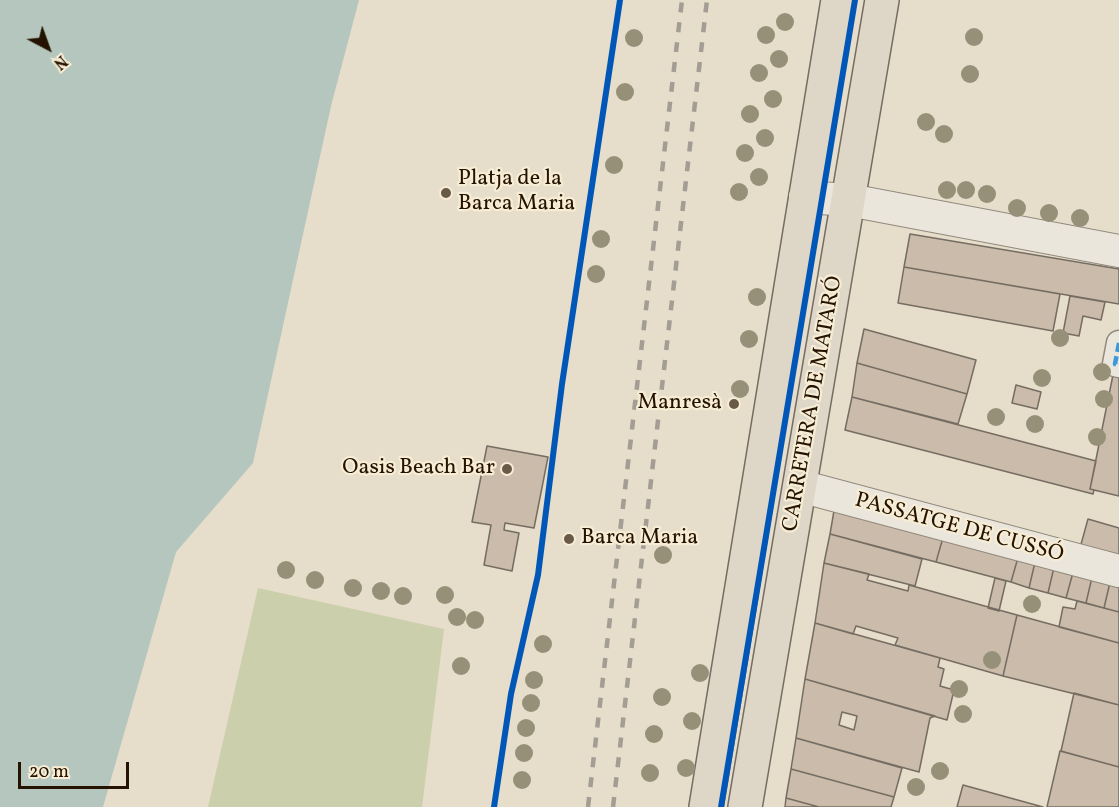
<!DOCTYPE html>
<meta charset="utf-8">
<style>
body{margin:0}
#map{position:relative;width:1119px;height:807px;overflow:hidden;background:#e6ddca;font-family:Vollkorn,serif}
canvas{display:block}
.north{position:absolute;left:18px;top:18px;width:60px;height:60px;-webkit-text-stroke:4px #f7ecd4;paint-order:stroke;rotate:139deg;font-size:16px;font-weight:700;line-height:24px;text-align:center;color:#241300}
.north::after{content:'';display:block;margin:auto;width:21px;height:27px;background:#241300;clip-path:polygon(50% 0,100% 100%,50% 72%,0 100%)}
.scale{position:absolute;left:18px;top:762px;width:111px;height:27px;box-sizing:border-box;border:3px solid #241300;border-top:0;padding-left:8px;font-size:18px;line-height:21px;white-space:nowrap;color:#241300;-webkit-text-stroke:4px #f7ecd4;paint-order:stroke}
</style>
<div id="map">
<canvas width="1119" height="807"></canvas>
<div class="north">N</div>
<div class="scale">20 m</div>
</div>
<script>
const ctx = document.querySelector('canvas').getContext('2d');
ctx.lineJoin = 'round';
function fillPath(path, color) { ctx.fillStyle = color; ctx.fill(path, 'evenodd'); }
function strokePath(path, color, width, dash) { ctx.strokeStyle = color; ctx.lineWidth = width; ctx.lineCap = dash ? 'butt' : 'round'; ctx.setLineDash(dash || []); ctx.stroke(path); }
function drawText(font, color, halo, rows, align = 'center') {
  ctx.font = font + ' Vollkorn,serif'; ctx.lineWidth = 4.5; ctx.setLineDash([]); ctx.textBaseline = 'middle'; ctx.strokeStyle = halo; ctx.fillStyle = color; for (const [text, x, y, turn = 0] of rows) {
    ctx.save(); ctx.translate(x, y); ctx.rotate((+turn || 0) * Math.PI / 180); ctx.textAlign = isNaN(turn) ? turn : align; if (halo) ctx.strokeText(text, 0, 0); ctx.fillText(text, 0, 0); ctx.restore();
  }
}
const green = new Path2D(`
 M 258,588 L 444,629 L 422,807 L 208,807 Z`);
const water = new Path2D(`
 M 0,0 L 359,0 L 331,106 L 253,463 L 176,552 L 103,807 L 0,807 Z`);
const building = new Path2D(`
 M 910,234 L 1119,269 L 1119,304 L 904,267 Z
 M 904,267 L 1060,294 L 1053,331 L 898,303 Z
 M 1070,296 L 1105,302 L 1101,320 L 1083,316 L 1079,336 L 1063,333 Z
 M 864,329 L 976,360 L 967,394 L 857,363 Z
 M 857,363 L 967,394 L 958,424 L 852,397 Z
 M 1115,365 L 1119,365 L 1119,496 L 1090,489 Z
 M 1016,385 L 1041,392 L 1037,409 L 1012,403 Z
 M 852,397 L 1096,461 L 1090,489 L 1094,490 L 1093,494 L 845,430 Z
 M 487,446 L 548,457 L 534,528 L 505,523 L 504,530 L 519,533 L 512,571 L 484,565 L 491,525 L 472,522 Z
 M 835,505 L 944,534 L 936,562 L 830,534 Z
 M 1088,519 L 1119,528 L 1119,558 L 1080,548 Z
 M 830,534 L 922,559 L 915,586 L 824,563 Z
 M 944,534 L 1019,554 L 1011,582 L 936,562 Z
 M 1019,554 L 1036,558 L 1029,588 L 1011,582 Z
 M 1036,558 L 1055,563 L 1048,593 L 1029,588 Z
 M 824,563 L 869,574 L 867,580 L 908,591 L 909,585 L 1017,615 L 1003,676 L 895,645 L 898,638 L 856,626 L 853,634 L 815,623 Z
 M 1055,563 L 1074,569 L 1066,598 L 1048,593 Z
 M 1074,569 L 1093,573 L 1086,603 L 1066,598 Z
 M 1093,573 L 1111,578 L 1104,608 L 1086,603 Z
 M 995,578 L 1006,581 L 999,611 L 988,608 Z
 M 1111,578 L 1119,581 L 1119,612 L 1104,608 Z
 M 1077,601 L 1119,612 L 1119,643 L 1059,627 L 1063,607 L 1075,609 Z
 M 1017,615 L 1119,643 L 1119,705 L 1003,676 Z
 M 815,623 L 940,658 L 938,667 L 944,669 L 940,686 L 954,690 L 947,720 L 805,679 Z
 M 805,679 L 935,716 L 930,718 L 919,772 L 796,738 ZM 842,712 L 857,716 L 854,730 L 839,725 Z
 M 1074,693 L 1119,705 L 1119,767 L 1061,751 Z
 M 796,738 L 902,768 L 894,797 L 791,769 Z
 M 1060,751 L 1119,767 L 1119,807 L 1047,807 Z
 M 791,769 L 894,797 L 891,807 L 819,807 L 786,798 Z
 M 963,785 L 1043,807 L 957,807 Z
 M 786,798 L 819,807 L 785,807 Z`);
const pedestrian = new Path2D(`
 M 1119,343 L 1115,364 L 1119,365`);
const minor = new Path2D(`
 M 805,197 L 849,200 L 1119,251
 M 800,486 L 1119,571`);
const primary = new Path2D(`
 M 706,807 L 838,0
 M 745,807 L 882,0`);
const rail = new Path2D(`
 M 588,807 L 682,0
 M 613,807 L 707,0`);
const quiet = new Path2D(`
 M 1119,343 L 1115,364 L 1119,365`);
const cycleway = new Path2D(`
 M 494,807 L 511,694 L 538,575 L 562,384 L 620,0
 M 721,807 L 855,0`);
const trees = [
 [785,22],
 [766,35],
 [974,37],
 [634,38],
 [779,59],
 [759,73],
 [970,74],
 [625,92],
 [773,99],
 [750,114],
 [926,122],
 [944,134],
 [765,138],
 [745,153],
 [614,165],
 [759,177],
 [947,190],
 [966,190],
 [739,192],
 [987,194],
 [1017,208],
 [1049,213],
 [1080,218],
 [601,239],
 [596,274],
 [757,297],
 [1060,338],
 [749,339],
 [1102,372],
 [1042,378],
 [740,389],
 [1104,399],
 [996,417],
 [1035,424],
 [1097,437],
 [663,555],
 [286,570],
 [315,580],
 [353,588],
 [381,591],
 [445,595],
 [403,596],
 [1032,604],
 [457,617],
 [475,620],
 [543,644],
 [992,660],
 [461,666],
 [700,673],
 [534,680],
 [959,689],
 [662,697],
 [531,703],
 [963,714],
 [692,721],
 [526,728],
 [654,734],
 [524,753],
 [686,768],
 [940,771],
 [650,773],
 [522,780],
 [916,787]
];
const markers = [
 [446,193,6,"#685a47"],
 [734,404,6,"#685a47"],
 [507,469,6,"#685a47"],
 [569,539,6,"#685a47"]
];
const poiNames = [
 ["Platja de la",458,180],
 ["Barca Maria",458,205],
 ["Manresà",722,404,"right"],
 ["Oasis Beach Bar",495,469,"right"],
 ["Barca Maria",581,539]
];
const streetNames = [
 ["CARRETERA DE MATARÓ",814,404,-80],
 ["PASSATGE DE CUSSÓ",959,529,15]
];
fillPath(green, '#cccfac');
fillPath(water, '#b4c6be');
fillPath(building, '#cabbab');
strokePath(building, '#756d62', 1.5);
strokePath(pedestrian, '#91897c', 27);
strokePath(minor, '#91897c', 34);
strokePath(primary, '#756d62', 36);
strokePath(pedestrian, '#ebe6dc', 24);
strokePath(minor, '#ebe6dc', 32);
strokePath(primary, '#ded6c7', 33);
strokePath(rail, '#a39d94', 4.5, [10, 10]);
strokePath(quiet, '#3c9adc', 4.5, [9, 4.5]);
strokePath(cycleway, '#0057b8', 6);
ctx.fillStyle = '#979078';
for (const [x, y] of trees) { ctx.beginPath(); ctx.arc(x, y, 9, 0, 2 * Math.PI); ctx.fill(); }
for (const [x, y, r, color] of markers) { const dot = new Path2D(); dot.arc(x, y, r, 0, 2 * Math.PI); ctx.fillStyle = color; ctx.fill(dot); strokePath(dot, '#f7ecd4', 2); }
drawText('22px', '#241300', '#f7ecd4', poiNames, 'left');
drawText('22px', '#241300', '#f7ecd4', streetNames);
</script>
